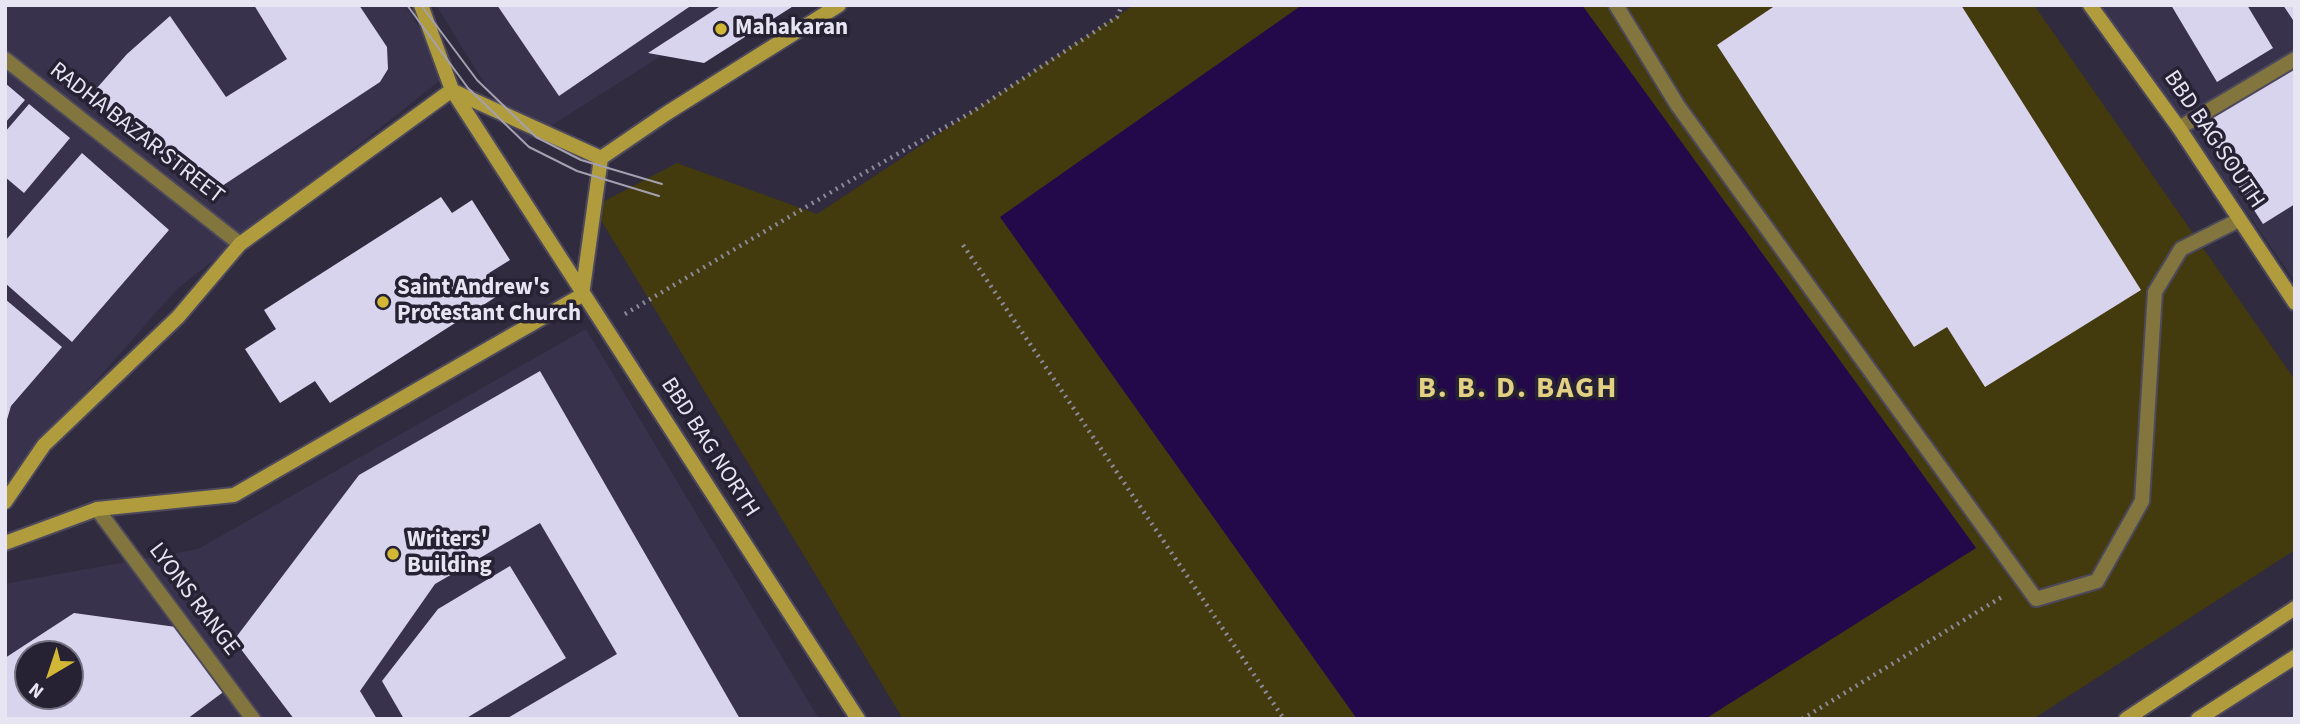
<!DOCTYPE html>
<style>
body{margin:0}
#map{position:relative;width:2300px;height:724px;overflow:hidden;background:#302b3f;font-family:"Source Sans 3",sans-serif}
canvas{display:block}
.frame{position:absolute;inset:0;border:7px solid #e7e5f2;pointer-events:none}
.north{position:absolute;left:14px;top:640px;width:70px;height:70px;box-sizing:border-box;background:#262234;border:2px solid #737080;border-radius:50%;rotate:219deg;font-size:19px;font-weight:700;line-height:28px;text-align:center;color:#e7e5f2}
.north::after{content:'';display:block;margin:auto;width:24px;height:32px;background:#d2b736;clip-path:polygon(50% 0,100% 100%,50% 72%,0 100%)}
</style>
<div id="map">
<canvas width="2300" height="724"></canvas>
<div class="frame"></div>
<div class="north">N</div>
</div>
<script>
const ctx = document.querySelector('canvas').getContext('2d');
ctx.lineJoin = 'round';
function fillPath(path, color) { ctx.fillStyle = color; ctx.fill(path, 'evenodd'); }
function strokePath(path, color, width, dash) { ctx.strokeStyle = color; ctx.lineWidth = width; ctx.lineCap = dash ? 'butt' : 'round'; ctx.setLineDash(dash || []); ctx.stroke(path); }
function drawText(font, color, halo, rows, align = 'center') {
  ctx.font = font + ' "Source Sans 3",sans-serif'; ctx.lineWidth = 7; ctx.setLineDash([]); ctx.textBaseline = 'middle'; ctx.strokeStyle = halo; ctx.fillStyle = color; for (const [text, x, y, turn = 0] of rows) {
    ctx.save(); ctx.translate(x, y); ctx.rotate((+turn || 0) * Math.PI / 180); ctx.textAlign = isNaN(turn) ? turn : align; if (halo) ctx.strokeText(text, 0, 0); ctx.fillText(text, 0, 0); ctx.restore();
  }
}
const built = new Path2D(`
 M 5,5 L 405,5 L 448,74 L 176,290 L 5,484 Z
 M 436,5 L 742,5 L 522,144 Z
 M 2101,5 L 2295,5 L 2295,281 Z
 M 586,329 L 819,719 L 5,719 L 5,586 L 9,583 L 198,549 ZM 28,654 L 70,654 L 70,696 L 28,696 Z
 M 2295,664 L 2295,719 L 2210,719 Z`);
const green = new Path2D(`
 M 1134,5 L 2034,5 L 2295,380 L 2295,550 L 2033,719 L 903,719 L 593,207 L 677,163 L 817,214 Z`);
const water = new Path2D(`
 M 1302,5 L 1582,5 L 1976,548 L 1705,719 L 1357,719 L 1000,217 Z`);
const building = new Path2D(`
 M 254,5 L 359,5 L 387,47 L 388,69 L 380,82 L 219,188 L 196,182 L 89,97 L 127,54 L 170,16 L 226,97 L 287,59 Z
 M 497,5 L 692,5 L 559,96 Z
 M 722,5 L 795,5 L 704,63 L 648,53 Z
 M 1776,5 L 1961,5 L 2141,290 L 1985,387 L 1947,327 L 1914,347 L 1717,45 Z
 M 2171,5 L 2247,5 L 2273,48 L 2217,82 Z
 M 2283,5 L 2295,5 L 2295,23 Z
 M 2295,62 L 2295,204 L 2263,224 L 2198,123 Z
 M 5,83 L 25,100 L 5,123 Z
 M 29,104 L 70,138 L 24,193 L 5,177 L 5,132 Z
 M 82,153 L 169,230 L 72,342 L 5,283 L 5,241 Z
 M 441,197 L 452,213 L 472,200 L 510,260 L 489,273 L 502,293 L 330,403 L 315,381 L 280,403 L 245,349 L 276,329 L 264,310 Z
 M 5,299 L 62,347 L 11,406 L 6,423 Z
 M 540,371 L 740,719 L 506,719 L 617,654 L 540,523 L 435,584 L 360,691 L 377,719 L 294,719 L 234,640 L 359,475 Z
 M 510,566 L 566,658 L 465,719 L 404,719 L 382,681 L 438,609 Z
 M 74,613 L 176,627 L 226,690 L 187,719 L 5,719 L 5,658 ZM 28,654 L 70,654 L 70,696 L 28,696 Z`);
const path = new Path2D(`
 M 963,245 L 1284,719
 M 625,314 L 855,178 L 972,112 L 1117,17 L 1122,5
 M 1802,719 L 2005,595`);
const lane = new Path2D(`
 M 1616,5 L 1678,106 L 2036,599 L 2097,581 L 2142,501 L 2155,292 L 2181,249 L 2239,220
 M 2179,128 L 2295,59`);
const street = new Path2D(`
 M 5,59 L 240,244
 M 97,509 L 253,719`);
const secondary = new Path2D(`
 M 421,5 L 452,90 L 858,719
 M 2090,5 L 2179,128 L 2295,303
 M 453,91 L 601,158
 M 5,502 L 44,445 L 178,317 L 240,244 L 452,90
 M 5,543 L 97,509 L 234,495 L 582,295 L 601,158 L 667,113 L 839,5
 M 2126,719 L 2295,608
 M 2198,719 L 2295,657`);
const tram = new Path2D(`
 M 407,5 L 468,88 L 529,147 L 577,171 L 659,196
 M 421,5 L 477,80 L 536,137 L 581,160 L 662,184`);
const markers = [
 [721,29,7,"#d2b736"],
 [383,302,7,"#d2b736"],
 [393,554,7,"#d2b736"]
];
const poiNames = [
 ["Mahakaran",735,29],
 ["Saint Andrew's",397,289],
 ["Protestant Church",397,315],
 ["Writers'",407,541],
 ["Building",407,567]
];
const streetNames = [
 ["RADHA BAZAR STREET",136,134,38],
 ["BBD BAG SOUTH",2213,140,56],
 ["BBD BAG NORTH",709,448,57],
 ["LYONS RANGE",193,600,53]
];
const districtNames = [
 ["B. B. D. BAGH",1518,390]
];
fillPath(built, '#38324c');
fillPath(green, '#433a0e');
fillPath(water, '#23084a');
fillPath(building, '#d9d4ee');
strokePath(lane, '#4d495c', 18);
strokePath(street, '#4d495c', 18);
strokePath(secondary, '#4d495c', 18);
strokePath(path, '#8d8a9a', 4.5, [2, 5]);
strokePath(lane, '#82753d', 14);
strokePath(street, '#82753d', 14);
strokePath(secondary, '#b19c3d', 14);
strokePath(tram, '#a3a0af', 2);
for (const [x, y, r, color] of markers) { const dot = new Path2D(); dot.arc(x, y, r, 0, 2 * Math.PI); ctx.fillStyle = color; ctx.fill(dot); strokePath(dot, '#262234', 2.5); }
drawText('bold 23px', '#e7e5f2', '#262234', poiNames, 'left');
drawText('23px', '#e7e5f2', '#262234', streetNames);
ctx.letterSpacing = '2px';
drawText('bold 30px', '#e3d183', '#262234', districtNames);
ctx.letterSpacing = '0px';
</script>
